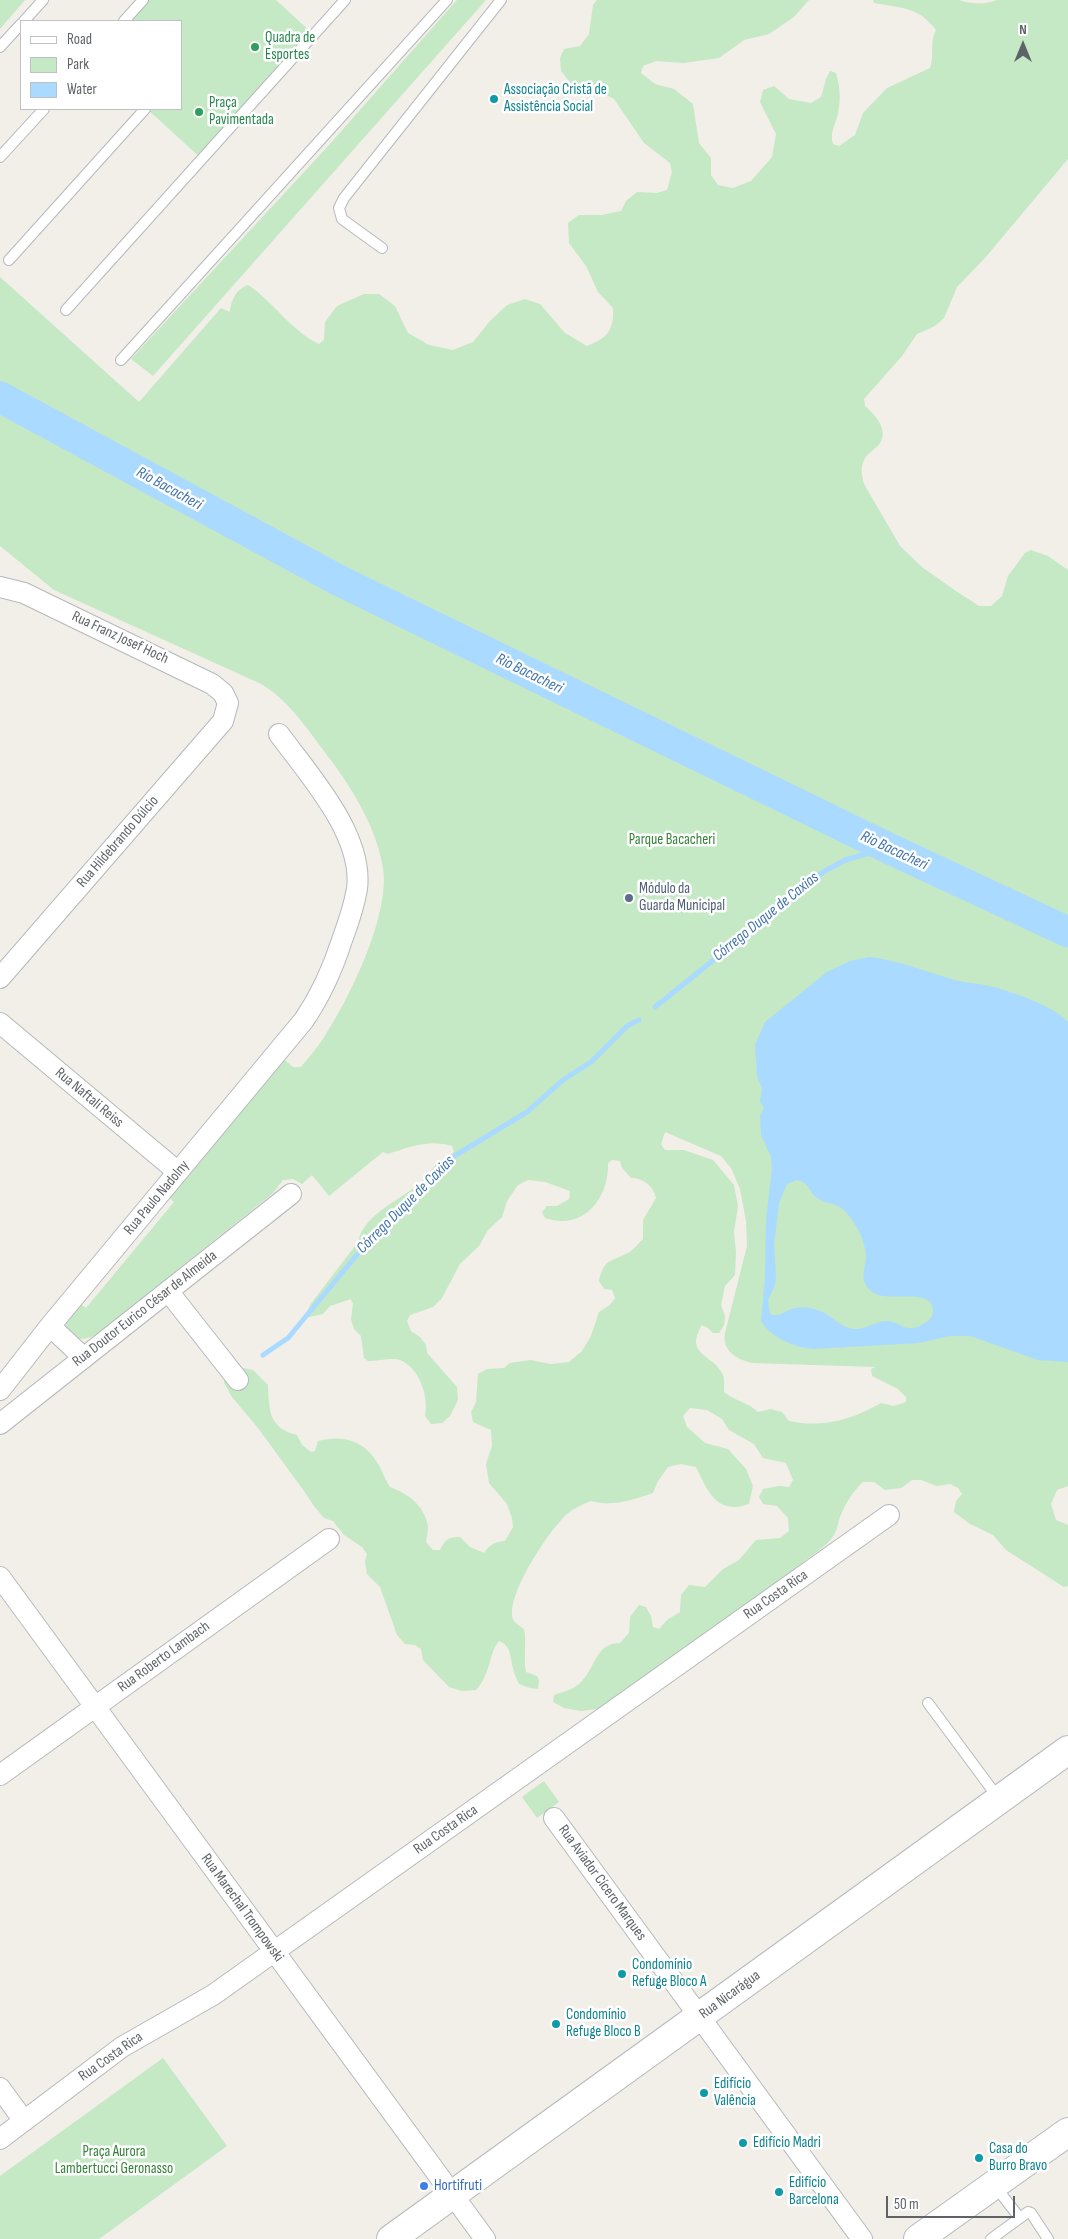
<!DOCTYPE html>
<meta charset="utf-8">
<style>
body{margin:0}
#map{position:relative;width:1068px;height:2239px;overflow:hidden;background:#f1efe8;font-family:"Sofia Sans Condensed",sans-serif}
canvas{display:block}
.legend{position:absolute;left:20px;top:20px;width:162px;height:90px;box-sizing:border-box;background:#fff;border:1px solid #bfc1c3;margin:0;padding:6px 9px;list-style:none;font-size:15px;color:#5f6368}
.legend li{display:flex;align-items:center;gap:10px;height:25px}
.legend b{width:25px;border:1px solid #bfc1c3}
.north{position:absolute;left:998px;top:20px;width:50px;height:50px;-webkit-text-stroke:4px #fff;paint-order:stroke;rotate:0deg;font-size:14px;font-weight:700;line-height:20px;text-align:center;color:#5f6368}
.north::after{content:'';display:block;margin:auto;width:18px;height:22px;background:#5f6368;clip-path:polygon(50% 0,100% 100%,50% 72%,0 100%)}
.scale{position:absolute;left:886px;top:2196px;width:129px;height:22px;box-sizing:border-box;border:2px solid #5f6368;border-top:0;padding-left:6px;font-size:15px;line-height:18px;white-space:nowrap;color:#5f6368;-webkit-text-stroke:4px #fff;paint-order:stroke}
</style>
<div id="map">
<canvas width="1068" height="2239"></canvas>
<ul class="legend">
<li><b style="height:6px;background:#fff"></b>Road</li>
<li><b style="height:14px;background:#c5e8c5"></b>Park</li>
<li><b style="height:14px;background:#aadaff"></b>Water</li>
</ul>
<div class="north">N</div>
<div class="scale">50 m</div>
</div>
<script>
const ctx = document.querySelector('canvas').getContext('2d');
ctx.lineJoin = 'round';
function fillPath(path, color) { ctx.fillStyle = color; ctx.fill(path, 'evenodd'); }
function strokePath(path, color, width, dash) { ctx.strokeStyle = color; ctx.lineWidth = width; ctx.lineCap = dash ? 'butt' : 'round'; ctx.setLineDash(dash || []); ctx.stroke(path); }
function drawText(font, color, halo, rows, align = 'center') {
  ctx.font = font + ' "Sofia Sans Condensed",sans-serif'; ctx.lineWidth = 5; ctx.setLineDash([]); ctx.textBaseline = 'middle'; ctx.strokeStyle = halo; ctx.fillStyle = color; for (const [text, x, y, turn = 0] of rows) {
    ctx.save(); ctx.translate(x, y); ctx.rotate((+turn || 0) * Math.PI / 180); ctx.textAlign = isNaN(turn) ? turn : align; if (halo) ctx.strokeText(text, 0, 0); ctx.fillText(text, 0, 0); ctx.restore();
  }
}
const green = new Path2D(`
 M 0,0 L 25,0 L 0,29 Z
 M 143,0 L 276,0 L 314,35 L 202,159 L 147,109 L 181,109 L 181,21 L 124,21 Z
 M 457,0 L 486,0 L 153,376 L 131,359 L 329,145 Z
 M 597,0 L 809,0 L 794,17 L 769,34 L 744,40 L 719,58 L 684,63 L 656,61 L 643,66 L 641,73 L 655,84 L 674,89 L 693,104 L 699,143 L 711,158 L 711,175 L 718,185 L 733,188 L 751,181 L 772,157 L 776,134 L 760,102 L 763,90 L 774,86 L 789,99 L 811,103 L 821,97 L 826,79 L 830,71 L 836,73 C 840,88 841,98 838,113 C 836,124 829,133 833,144 L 839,146 L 855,135 L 863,113 L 887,88 L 930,68 C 935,53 929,45 936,30 C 918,6 900,8 874,3 L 873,0 L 959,0 C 971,4 985,5 997,0 L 1068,0 L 1068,159 L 985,258 L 957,287 L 944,318 L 935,326 L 917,334 L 902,356 L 864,399 L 865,406 C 874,414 889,429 880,443 C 876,449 867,453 864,460 C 860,468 862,476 864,484 L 900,546 L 922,567 L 953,589 L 979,606 L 991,606 L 1002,596 L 1008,576 L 1025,553 L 1031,550 L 1048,556 L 1068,570 L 1068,1486 L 1057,1490 L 1051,1504 L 1056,1520 L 1068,1525 L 1068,1586 L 1064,1587 L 1006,1550 L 993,1535 L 970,1524 L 954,1512 L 956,1501 L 962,1494 L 958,1488 L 950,1484 L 937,1486 L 921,1480 L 912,1480 L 901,1488 L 885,1490 L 874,1482 L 863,1482 C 853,1491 845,1504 840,1517 C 838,1523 837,1530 834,1535 C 823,1552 803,1558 792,1574 L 634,1688 L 597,1709 L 581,1711 L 564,1708 L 553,1702 L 554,1695 C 563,1692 574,1689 580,1683 C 596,1668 595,1643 620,1643 L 629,1633 L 630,1617 L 639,1605 L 646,1607 L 651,1616 L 653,1627 L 659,1629 L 667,1620 L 680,1612 L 681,1595 L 689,1585 L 705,1587 L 723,1569 L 739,1560 L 756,1540 L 780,1538 L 789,1531 L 788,1518 L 777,1506 L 763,1504 L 759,1497 L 763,1489 L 779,1486 L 789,1487 L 793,1480 L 786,1463 L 763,1458 L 754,1444 L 729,1430 L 722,1419 L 707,1410 L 690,1408 L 683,1416 L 687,1427 L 705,1443 L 728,1449 L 746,1469 L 753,1486 L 749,1504 C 718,1515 708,1493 696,1467 L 681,1464 L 668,1467 L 658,1481 L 653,1493 C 632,1500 613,1507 591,1501 C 583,1504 574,1508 567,1514 C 550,1529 505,1596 513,1619 C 515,1624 520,1626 524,1629 C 527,1644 523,1657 526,1672 L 537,1676 L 539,1681 L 538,1689 L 530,1688 L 519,1684 C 517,1679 514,1674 513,1668 C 510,1658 512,1646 499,1641 C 489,1652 491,1674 476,1690 L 462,1691 L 449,1687 L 423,1660 L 421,1649 L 415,1645 L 405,1644 L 397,1635 L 380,1587 L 367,1574 L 365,1562 L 367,1554 L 362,1547 L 344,1535 L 333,1521 L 324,1518 L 314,1506 L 304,1491 L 258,1428 L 232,1397 L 224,1383 L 225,1371 L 234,1366 L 253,1370 L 268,1385 C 269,1411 269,1428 297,1435 L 302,1445 L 311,1452 L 315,1451 L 318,1441 C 340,1435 361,1439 375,1459 C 381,1467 384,1478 390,1487 C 406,1493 422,1503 427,1522 C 429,1527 427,1536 426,1542 L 433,1550 L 440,1550 C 445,1539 449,1537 460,1537 L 470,1547 L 484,1553 C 490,1544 495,1542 505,1541 L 513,1527 L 512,1518 L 507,1504 L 489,1483 L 486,1464 L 492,1446 L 491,1430 L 473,1422 L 471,1412 L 476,1402 L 478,1374 L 487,1369 L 504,1368 L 510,1363 L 530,1360 L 551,1364 L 569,1362 L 582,1351 L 591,1336 L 599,1312 L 610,1305 L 615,1298 L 612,1290 L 604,1289 L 599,1281 C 604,1258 611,1262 628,1253 C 634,1250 638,1243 643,1239 L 643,1220 L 656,1198 C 653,1186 644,1178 631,1178 L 622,1168 L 620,1161 L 612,1160 L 608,1163 C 609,1199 583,1231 545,1218 L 542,1212 L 547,1206 L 557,1206 L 569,1199 L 570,1191 L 545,1182 L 528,1180 L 518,1185 L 507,1201 L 502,1217 L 488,1230 L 479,1246 L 460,1264 L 442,1298 L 433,1307 L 410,1315 L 407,1321 L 411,1331 L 420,1337 L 426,1345 L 427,1353 L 457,1387 L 458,1400 L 450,1416 L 442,1423 L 431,1424 L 425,1416 C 429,1397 420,1368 400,1360 C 393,1357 377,1361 368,1361 L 364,1358 L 361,1336 L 354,1329 L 351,1319 L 353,1304 L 351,1299 L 330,1306 L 323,1314 L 309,1317 L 307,1313 L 310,1305 L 358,1242 C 364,1213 402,1200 422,1181 C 428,1176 432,1168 438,1163 C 442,1159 449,1156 454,1152 L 452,1146 C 430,1139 409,1147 388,1154 L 383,1152 L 329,1196 L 312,1175 L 302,1184 L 293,1179 L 283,1180 L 273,1193 L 96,1335 C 84,1340 75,1341 66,1331 L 66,1316 L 76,1301 L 86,1308 L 174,1202 L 165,1194 L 281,1057 L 293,1067 L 301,1067 C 309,1057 319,1046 326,1034 C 351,995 390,915 383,868 C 376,825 350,785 324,751 C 306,727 286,697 259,683 L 54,590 L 0,546 L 0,277 L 139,402 L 221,308 L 230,312 C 231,300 236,289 248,285 C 274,302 290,330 319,344 L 324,340 L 325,322 L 337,306 L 364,294 L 379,294 L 395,306 L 408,333 L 429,345 L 453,350 L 473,342 L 490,321 L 507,305 L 525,299 L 540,304 L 565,333 L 587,346 C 607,338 614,331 613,308 L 598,292 L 586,266 L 569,243 L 568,223 L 579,215 L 602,215 L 621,211 L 626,201 L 637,192 L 657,193 L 667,190 L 672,172 L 670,163 L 644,143 L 614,99 L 598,91 L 572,85 L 561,71 L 560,58 L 564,49 L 580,46 L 589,34 L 593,5 ZM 665,1132 L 721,1156 L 731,1168 L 740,1189 L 746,1221 L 747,1246 L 725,1333 C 722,1351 736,1359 752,1363 L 876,1367 L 871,1369 L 872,1376 L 898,1389 L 906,1397 L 906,1402 L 894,1406 L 881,1403 C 852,1420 822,1428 789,1421 L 782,1412 L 771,1409 L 758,1412 C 748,1402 735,1401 724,1392 C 724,1387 725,1378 722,1373 C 712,1354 684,1355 702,1325 L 708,1328 L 713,1333 L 719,1333 L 724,1325 L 725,1316 L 721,1305 L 725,1286 L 735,1275 L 736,1252 L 734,1232 L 738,1206 L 734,1185 L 713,1160 L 684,1150 L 665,1150 L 661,1144 Z
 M 544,1781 L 559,1802 L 537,1818 L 522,1797 Z
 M 163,2058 L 227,2146 L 99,2239 L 0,2239 L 0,2176 Z`);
const water = new Path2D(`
 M 869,957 C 899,960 926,972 955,980 C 964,983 975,983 985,985 C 1005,989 1055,1006 1068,1022 L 1068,1362 L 1038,1360 L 970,1336 L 950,1336 L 918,1343 L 813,1349 C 794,1347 771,1338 761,1321 L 765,1278 L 766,1220 L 772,1168 L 771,1157 L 761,1135 L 760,1115 L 764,1108 L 760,1102 L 762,1089 L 757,1076 L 755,1045 L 765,1022 L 827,972 L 850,961 ZM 797,1180 C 811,1183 809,1194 819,1199 C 825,1203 833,1203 840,1207 C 854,1217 867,1243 866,1259 C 865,1268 861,1276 866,1285 C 878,1310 932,1282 933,1311 C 933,1317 929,1321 925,1323 C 904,1336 902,1321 886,1321 C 873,1322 863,1332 849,1328 C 838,1325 831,1315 820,1311 C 813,1308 802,1306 794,1308 C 785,1311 779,1318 770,1314 L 768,1300 L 775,1285 L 776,1277 L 774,1245 L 777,1220 L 779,1203 L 787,1184 Z`);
const stream = new Path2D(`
 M 655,1007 L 823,872 L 845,860 L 888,848
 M 263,1355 L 288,1338 L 375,1233 L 438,1171 L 456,1155 L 527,1112 L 563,1080 L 591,1062 L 627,1026 L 639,1020`);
const river = new Path2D(`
 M 0,397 L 338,580 L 888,848 L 1068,932`);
const lane = new Path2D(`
 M 24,21 L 43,0
 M 124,21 L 143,0
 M 0,47 L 21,24
 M 0,157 L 44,109
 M 382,248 L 342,219 L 339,208 L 344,198 L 501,0
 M 9,260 L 145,109
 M 66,310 L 345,0
 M 121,360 L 447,0
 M 928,1703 L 999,1799
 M 995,2186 L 1019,2217
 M 991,2239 L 1028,2212 L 1031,2213 L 1048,2239`);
const street = new Path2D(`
 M 0,587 L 24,593 L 212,684 L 223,693 L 228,703 L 223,721 L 0,978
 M 0,1023 L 178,1172
 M 168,1291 L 238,1380
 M 50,1326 L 84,1358
 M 0,1390 L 50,1326 L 304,1020 C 321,995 333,968 342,940 C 348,924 354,906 357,889 C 364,835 309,775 279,734
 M 0,1424 L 291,1194
 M 0,1577 L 485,2239
 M 0,1775 L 329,1539
 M 554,1818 L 862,2239
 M 0,2088 L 24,2121
 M 0,2139 L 122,2047 L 213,1995 L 889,1515`);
const secondary = new Path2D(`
 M 391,2239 L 1068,1750
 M 918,2239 L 1068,2132`);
const markers = [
 [255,47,5,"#2e9e5b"],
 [494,99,5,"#0f9aa8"],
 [199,112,5,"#2e9e5b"],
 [629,898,5,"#5c6f8a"],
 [622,1974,5,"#0f9aa8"],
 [556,2024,5,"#0f9aa8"],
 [704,2093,5,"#0f9aa8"],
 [743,2143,5,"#0f9aa8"],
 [979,2158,5,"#0f9aa8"],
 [424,2186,5,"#3f7fe0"],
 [779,2192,5,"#0f9aa8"]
];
const leisureNames = [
 ["Quadra de",265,38],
 ["Esportes",265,55],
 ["Praça",209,103],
 ["Pavimentada",209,120]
];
const cultureNames = [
 ["Associação Cristã de",504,90],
 ["Assistência Social",504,107],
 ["Condomínio",632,1965],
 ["Refuge Bloco A",632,1982],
 ["Condomínio",566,2015],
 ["Refuge Bloco B",566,2032],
 ["Edifício",714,2084],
 ["Valência",714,2101],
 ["Edifício Madri",753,2143],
 ["Casa do",989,2149],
 ["Burro Bravo",989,2166],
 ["Edifício",789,2183],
 ["Barcelona",789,2200]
];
const streetNames = [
 ["Rua Franz Josef Hoch",120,638,25],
 ["Rua Hildebrando Dúlcio",118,842,-49],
 ["Rua Naftali Reiss",89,1098,40],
 ["Rua Paulo Nadolny",157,1198,-50],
 ["Rua Doutor Eurico César de Almeida",145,1309,-38],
 ["Rua Costa Rica",776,1595,-35],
 ["Rua Roberto Lambach",164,1657,-36],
 ["Rua Costa Rica",446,1830,-35],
 ["Rua Aviador Cícero Marques",602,1883,54],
 ["Rua Marechal Trompowski",242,1908,54],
 ["Rua Nicarágua",730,1995,-36],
 ["Rua Costa Rica",111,2057,-35]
];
const parkNames = [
 ["Parque Bacacheri",672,840],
 ["Praça Aurora",114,2152],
 ["Lambertucci Geronasso",114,2169]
];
const serviceNames = [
 ["Módulo da",639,889],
 ["Guarda Municipal",639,906]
];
const shopNames = [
 ["Hortifruti",434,2186]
];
const waterNames = [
 ["Rio Bacacheri",169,489,29],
 ["Rio Bacacheri",529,674,26],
 ["Rio Bacacheri",894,851,25],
 ["Córrego Duque de Caxias",766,917,-39],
 ["Córrego Duque de Caxias",406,1205,-45]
];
fillPath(green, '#c5e8c5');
fillPath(water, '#aadaff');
strokePath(stream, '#aadaff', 5);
strokePath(river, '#aadaff', 31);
strokePath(lane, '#b5b8bc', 12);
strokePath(street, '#b5b8bc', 22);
strokePath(secondary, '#b6babf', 30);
strokePath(lane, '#fff', 10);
strokePath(street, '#fff', 20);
strokePath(secondary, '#fff', 28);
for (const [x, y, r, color] of markers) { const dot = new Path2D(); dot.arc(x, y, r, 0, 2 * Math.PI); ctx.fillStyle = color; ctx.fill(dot); strokePath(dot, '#fff', 2); }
drawText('15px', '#27864d', '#fff', leisureNames, 'left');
drawText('15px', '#0d838f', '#fff', cultureNames, 'left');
drawText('15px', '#5f6368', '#fff', streetNames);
drawText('15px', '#348238', '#fff', parkNames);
drawText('15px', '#4e5e75', '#fff', serviceNames, 'left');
drawText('15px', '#366cbe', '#fff', shopNames, 'left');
drawText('italic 16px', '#4174aa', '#fff', waterNames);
</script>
